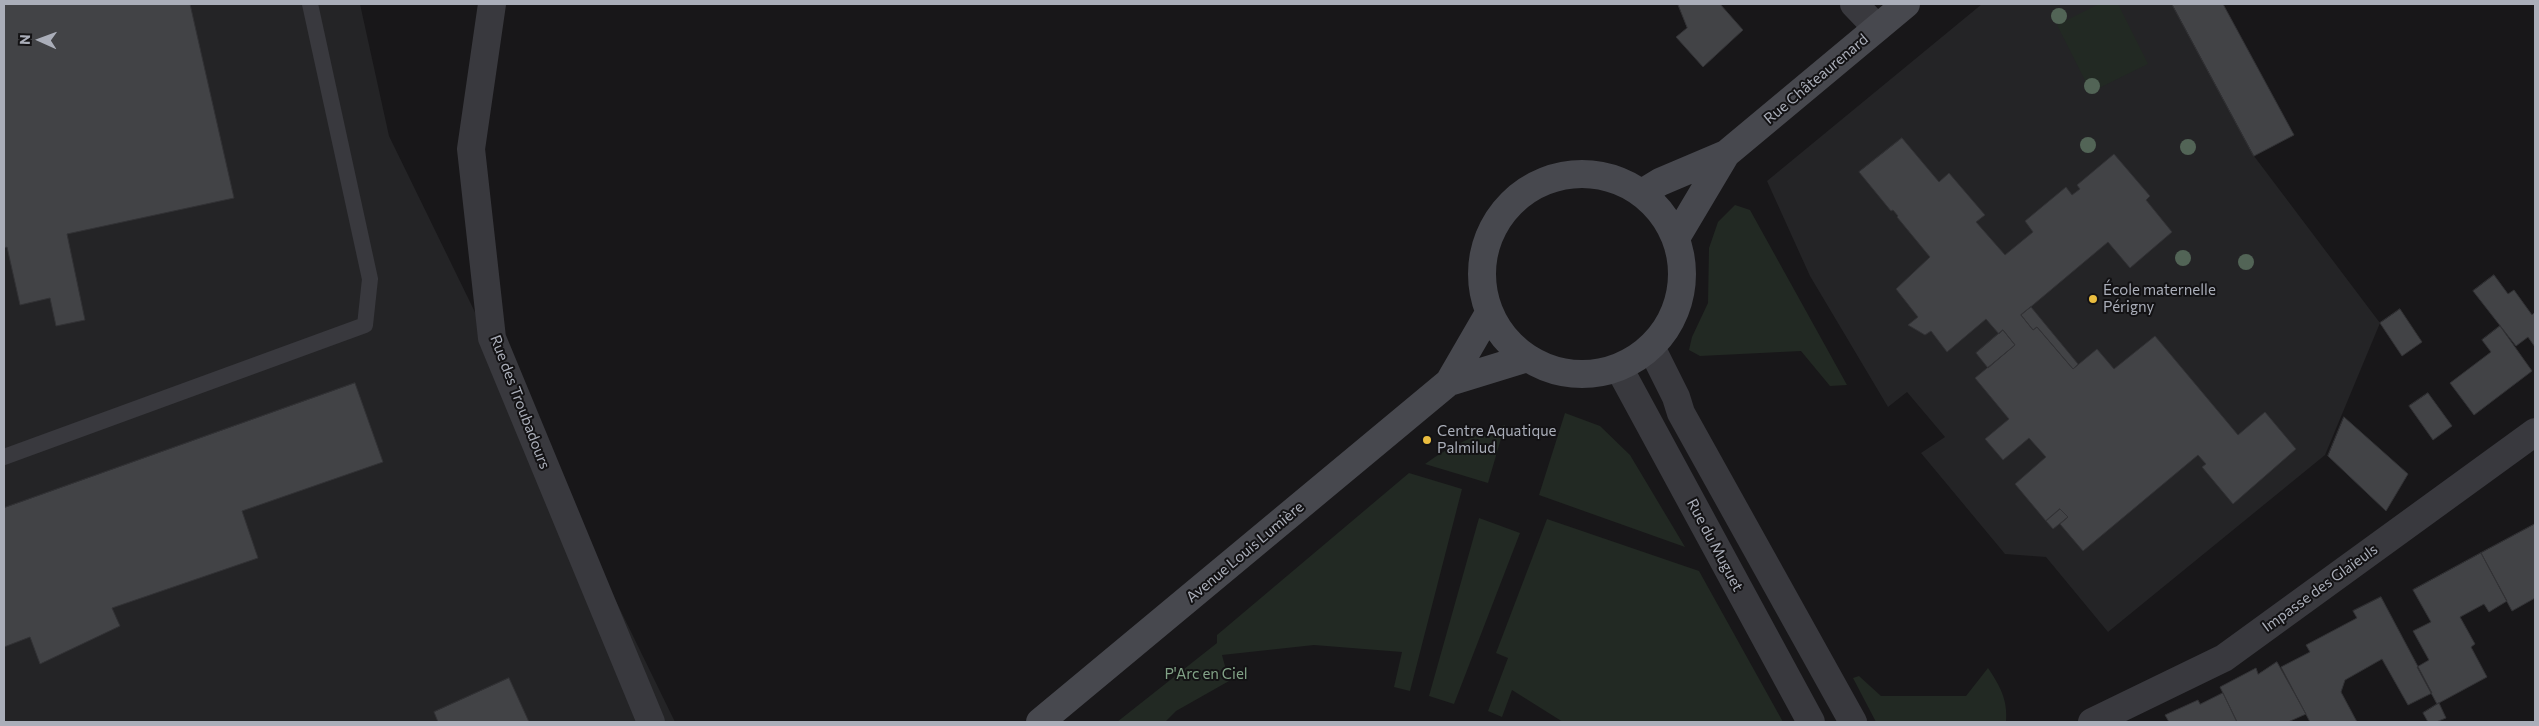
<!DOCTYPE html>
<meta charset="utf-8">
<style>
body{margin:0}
#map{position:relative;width:2539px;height:726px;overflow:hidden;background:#181719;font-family:Commissioner,sans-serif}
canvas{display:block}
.frame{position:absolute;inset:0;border:5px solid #aaaeb9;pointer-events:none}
.north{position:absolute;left:15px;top:15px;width:50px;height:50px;-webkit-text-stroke:4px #131214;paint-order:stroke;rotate:272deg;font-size:14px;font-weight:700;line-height:20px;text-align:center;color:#aaaeb9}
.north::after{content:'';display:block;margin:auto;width:18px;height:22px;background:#aaaeb9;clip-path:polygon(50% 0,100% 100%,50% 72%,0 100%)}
</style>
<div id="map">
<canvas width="2539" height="726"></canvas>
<div class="frame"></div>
<div class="north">N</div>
</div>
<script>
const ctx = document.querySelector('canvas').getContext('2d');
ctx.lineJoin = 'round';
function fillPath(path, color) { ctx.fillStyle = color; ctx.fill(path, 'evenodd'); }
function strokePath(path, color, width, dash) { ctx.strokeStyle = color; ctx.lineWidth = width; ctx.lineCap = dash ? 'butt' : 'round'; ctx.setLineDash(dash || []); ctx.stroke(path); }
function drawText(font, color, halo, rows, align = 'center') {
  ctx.font = font + ' Commissioner,sans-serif'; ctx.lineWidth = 4; ctx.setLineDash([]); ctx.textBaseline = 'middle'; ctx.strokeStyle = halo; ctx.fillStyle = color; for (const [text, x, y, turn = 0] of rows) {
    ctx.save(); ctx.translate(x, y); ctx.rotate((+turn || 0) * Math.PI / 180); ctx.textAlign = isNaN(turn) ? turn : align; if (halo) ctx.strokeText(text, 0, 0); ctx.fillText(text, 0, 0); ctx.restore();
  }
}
const built = new Path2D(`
 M 4,4 L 360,4 L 389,136 L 675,722 L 4,722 Z
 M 1982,4 L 2172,4 L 2254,156 L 2380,323 L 2325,455 L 2108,632 L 2046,557 L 2005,554 L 1921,453 L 1945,437 L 1907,392 L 1888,407 L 1810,276 L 1767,181 Z`);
const green = new Path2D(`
 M 2099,4 L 2118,4 L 2148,64 L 2091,92 L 2057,25 Z
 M 1735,205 L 1750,210 L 1847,385 L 1830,386 L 1801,351 L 1700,356 L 1689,350 L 1692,337 L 1708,303 L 1709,248 L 1718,222 Z
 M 1565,413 L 1600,426 L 1630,455 L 1685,547 L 1539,495 Z
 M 1505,425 L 1488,483 L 1425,464 C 1451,445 1476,435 1505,425 Z
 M 1409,473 L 1462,489 L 1410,691 L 1394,687 L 1402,652 L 1314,645 L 1222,655 L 1229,681 L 1176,711 L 1165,722 L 1117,722 L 1217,643 L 1217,635 Z
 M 1479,518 L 1520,533 L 1454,704 L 1429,696 Z
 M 1547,519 L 1699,571 L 1783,722 L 1563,722 L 1512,690 L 1502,717 L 1488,711 L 1508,658 L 1496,653 Z
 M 1988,668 C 2000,686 2008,700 2006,722 L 1876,722 L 1853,678 L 1859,676 L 1881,696 L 1966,696 Z`);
const building = new Path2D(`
 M 4,4 L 190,4 L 234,198 L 67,234 L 85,320 L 56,326 L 50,298 L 20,305 L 7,247 L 4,248 Z
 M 1678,4 L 1720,4 L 1743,30 L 1703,67 L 1676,37 L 1687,28 Z
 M 2172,4 L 2223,4 L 2294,135 L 2254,156 Z
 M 1902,138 L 1939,182 L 1949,173 L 1985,215 L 1976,222 L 2005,255 L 2033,232 L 2025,221 L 2066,187 L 2072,195 L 2080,189 L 2077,185 L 2114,154 L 2150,196 L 2146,200 L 2172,232 L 2130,268 L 2108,242 L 2021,315 L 2033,330 L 2037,327 L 2073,369 L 2097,349 L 2114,369 L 2155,336 L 2238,435 L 2265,412 L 2296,449 L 2233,504 L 2202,467 L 2206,464 L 2198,455 L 2083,551 L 2060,524 L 2068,517 L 2060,509 L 2046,521 L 2015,484 L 2046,457 L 2029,438 L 2003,460 L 1985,439 L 2009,419 L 1975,378 L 2015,345 L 2003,330 L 1999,334 L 1986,319 L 1947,352 L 1931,331 L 1925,335 L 1908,325 L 1918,317 L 1896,289 L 1930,257 L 1897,217 L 1898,216 L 1893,210 L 1891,211 L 1859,172 Z
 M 2494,275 L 2508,294 L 2514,290 L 2532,315 L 2535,312 L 2535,347 L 2528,337 L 2516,346 L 2473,291 Z
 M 2031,307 L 2078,364 L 2073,369 L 2037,327 L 2033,330 L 2021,315 Z
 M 2400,309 L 2422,342 L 2402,356 L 2380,323 Z
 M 2500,326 L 2532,371 L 2474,415 L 2450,383 L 2491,352 L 2482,340 Z
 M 2003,330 L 2015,345 L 1988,368 L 1976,353 Z
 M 355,383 L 383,462 L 242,511 L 258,558 L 112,608 L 120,626 L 40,664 L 30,637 L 4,647 L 4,508 Z
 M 2428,393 L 2452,426 L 2433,440 L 2409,406 Z
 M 2344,417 L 2408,474 L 2386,511 L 2328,456 Z
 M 2060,509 L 2068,517 L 2053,529 L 2046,521 Z
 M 2535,524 L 2535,598 L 2512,611 L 2481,553 Z
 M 2481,553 L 2507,601 L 2489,612 L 2484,604 L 2460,617 L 2475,644 L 2471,647 L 2487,677 L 2437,704 L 2417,667 L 2429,660 L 2413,631 L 2431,622 L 2413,590 Z
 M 2381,597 L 2432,693 L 2408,705 L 2382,659 L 2345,680 L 2341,692 L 2357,722 L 2310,722 L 2281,667 L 2310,652 L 2306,645 L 2357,618 L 2353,611 Z
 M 2277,662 L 2306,714 L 2288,722 L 2237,722 L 2220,687 L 2256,668 L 2258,674 Z
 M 509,678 L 529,722 L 438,722 L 434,712 Z
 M 2223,693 L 2237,722 L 2169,722 L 2165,715 L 2198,700 L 2200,704 Z
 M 2439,703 L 2446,718 L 2436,722 L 2428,722 L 2423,713 Z`);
const lane = new Path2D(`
 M 4,457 L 365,325 L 370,279 L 310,4`);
const street = new Path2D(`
 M 492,4 L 471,149 L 492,338 L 651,722
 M 1854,4 L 1877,28
 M 1651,347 L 1676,397 L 1681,413 L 1853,722
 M 1619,368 L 1811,722
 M 2092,722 L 2224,658 L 2535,432`);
const secondary = new Path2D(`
 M1482 274a100 100 0 1 1 200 0a100 100 0 1 1-200 0Z
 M 1642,193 L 1660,182 L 1726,154 L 1906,4
 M 1676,238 L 1726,154
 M 1449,382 L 1527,358
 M 1040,722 L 1449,382 L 1489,313`);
const trees = [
 [2059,16],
 [2092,86],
 [2088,145],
 [2188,147],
 [2183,258],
 [2246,262]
];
const markers = [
 [2093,299,5,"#eabd3f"],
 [1427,440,5,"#eabd3f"]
];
const streetNames = [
 ["Rue Châteaurenard",1816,79,-40],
 ["Rue des Troubadours",520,402,69],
 ["Rue du Muguet",1715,545,62],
 ["Avenue Louis Lumière",1245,552,-40],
 ["Impasse des Glaïeuls",2320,588,-36]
];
const poiNames = [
 ["École maternelle",2103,290],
 ["Périgny",2103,307],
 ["Centre Aquatique",1437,431],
 ["Palmilud",1437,448]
];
const parkNames = [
 ["P'Arc en Ciel",1206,674]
];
fillPath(built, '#242426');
fillPath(green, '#222923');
fillPath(building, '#424346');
strokePath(building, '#323235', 1);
strokePath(lane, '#39393e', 16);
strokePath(street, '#39393e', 28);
strokePath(secondary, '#47484e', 28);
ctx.fillStyle = '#526456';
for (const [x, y] of trees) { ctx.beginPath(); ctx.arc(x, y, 8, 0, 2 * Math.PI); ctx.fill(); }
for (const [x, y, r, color] of markers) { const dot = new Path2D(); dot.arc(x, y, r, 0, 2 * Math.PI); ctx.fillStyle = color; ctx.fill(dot); strokePath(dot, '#131214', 2); }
drawText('15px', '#aaaeb9', '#131214', streetNames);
drawText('15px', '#aaaeb9', '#131214', poiNames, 'left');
drawText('15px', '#82a387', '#131214', parkNames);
</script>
